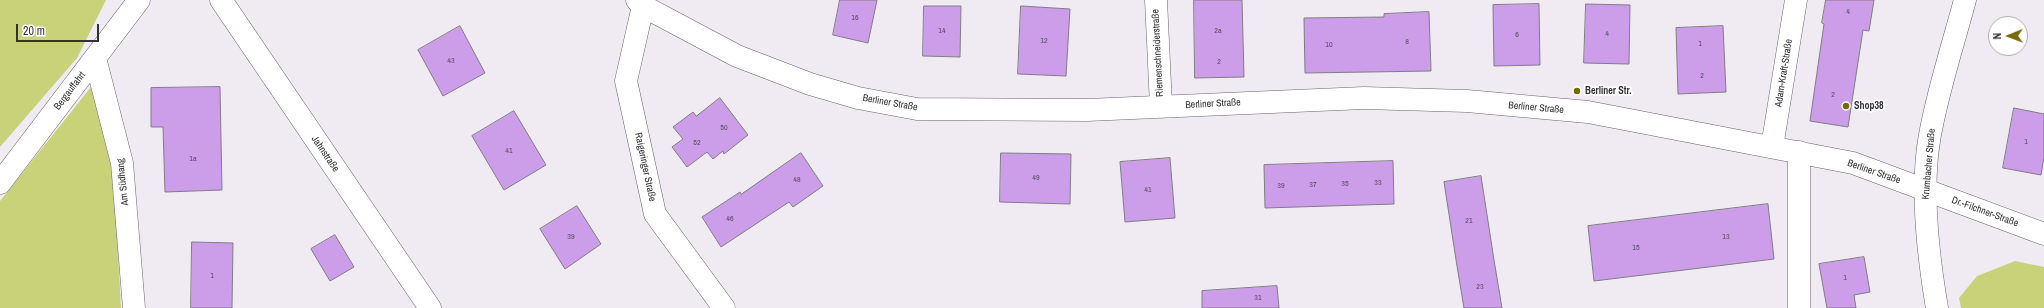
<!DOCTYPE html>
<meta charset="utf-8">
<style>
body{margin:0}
#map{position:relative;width:2044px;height:308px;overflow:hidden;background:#f0ebf3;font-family:"Archivo Narrow",sans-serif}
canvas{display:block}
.north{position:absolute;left:1988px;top:16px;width:40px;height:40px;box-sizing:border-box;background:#fff;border:1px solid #adadae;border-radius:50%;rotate:269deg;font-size:11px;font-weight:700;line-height:16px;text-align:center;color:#333135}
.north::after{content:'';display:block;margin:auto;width:14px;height:18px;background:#756b05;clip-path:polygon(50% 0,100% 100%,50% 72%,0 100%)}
.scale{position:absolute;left:16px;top:24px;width:83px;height:18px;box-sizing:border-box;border:2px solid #333135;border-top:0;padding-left:5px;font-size:12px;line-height:14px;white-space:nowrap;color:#333135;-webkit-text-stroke:3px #fff;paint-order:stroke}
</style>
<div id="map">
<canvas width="2044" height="308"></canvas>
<div class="north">N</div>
<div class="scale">20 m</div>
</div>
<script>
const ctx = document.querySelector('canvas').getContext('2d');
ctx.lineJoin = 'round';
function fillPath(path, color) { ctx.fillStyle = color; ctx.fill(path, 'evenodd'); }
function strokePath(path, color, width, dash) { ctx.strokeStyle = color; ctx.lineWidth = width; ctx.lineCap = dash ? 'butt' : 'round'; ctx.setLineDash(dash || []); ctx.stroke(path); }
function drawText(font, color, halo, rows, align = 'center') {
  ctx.font = font + ' "Archivo Narrow",sans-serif'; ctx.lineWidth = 3.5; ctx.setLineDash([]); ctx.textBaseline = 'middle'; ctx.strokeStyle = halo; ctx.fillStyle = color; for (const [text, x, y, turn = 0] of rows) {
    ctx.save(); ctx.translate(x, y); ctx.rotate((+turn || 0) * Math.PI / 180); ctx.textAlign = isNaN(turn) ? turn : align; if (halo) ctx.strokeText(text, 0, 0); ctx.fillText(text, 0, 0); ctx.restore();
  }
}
const green = new Path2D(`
 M 0,0 L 106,0 L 77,58 L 0,147 Z
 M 91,87 L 113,160 L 121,308 L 0,308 L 0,201 Z
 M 2015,261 L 2044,267 L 2044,308 L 1961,308 L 1959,298 L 1977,276 Z`);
const building = new Path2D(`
 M 840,0 L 877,0 L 868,43 L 833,35 Z
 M 1194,0 L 1242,0 L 1244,77 L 1195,78 Z
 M 1826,0 L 1874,0 L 1869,31 L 1863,30 L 1848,127 L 1810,121 L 1824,24 L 1822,23 Z
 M 1539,4 L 1540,65 L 1494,66 L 1493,5 Z
 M 1586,4 L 1630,5 L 1629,64 L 1584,63 Z
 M 924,6 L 961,6 L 960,57 L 923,56 Z
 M 1021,6 L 1070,9 L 1066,76 L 1018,74 Z
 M 1429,12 L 1431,71 L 1305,73 L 1304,18 L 1384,17 L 1384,14 Z
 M 460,26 L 485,73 L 443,96 L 418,50 Z
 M 1723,26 L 1726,92 L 1678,94 L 1676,28 Z
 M 220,87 L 222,190 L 165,192 L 163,127 L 151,127 L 151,88 Z
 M 720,98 L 748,135 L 724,154 L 723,151 L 713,159 L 707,152 L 687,167 L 672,147 L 683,139 L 673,127 L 693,112 L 696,116 Z
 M 2014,108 L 2044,114 L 2044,157 L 2041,175 L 2003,168 Z
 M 514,111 L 546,165 L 504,190 L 472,136 Z
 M 801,153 L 823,186 L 793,207 L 789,202 L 721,247 L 702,217 L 740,192 L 741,194 Z
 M 1001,153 L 1071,154 L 1070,204 L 1000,202 Z
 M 1170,158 L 1175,218 L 1125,222 L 1120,162 Z
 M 1393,161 L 1394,204 L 1265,208 L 1264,165 Z
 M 1481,176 L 1494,260 L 1502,308 L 1464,308 L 1457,266 L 1444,182 Z
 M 1768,204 L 1774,259 L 1594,281 L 1588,226 Z
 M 577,206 L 601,244 L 565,269 L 540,229 Z
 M 335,235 L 354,267 L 330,281 L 311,249 Z
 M 192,242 L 233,243 L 232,308 L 191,308 Z
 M 1864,257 L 1870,292 L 1854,295 L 1856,308 L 1827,308 L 1819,264 Z
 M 1277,286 L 1279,308 L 1202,308 L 1202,291 Z`);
const minor = new Path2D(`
 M 1156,0 L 1161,106
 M 643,6 L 626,81 L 655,214 L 724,308
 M 95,58 L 122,163 L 134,308
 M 1772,147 L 1796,0
 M 0,183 L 139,0
 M 1799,308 L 1799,152`);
const tertiary = new Path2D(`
 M 221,0 L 430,308
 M 637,0 L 643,6 L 737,56 L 810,84 L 858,98 L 917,109 L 1087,110 L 1364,98 L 1467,101 L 1588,112 L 1853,163 L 2044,234`);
const secondary = new Path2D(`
 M 1937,308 C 1928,255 1920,188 1930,135 C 1938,90 1953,45 1965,0`);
const markers = [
 [1577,91,4,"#756b05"],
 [1846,106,4,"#756b05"]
];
const numberNames = [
 ["4",1848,12],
 ["16",855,18],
 ["14",942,31],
 ["2a",1218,31],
 ["4",1607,34],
 ["6",1517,35],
 ["12",1044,41],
 ["8",1407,42],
 ["1",1700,44],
 ["10",1329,45],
 ["43",451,61],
 ["2",1219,62],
 ["2",1702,76],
 ["2",1833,95],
 ["50",724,128],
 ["1",2026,142],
 ["52",697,143],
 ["41",509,151],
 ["1a",193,159],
 ["49",1036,178],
 ["48",797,180],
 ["33",1378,183],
 ["35",1345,184],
 ["37",1313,185],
 ["39",1281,186],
 ["41",1148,190],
 ["46",730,219],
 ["21",1469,221],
 ["39",571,237],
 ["13",1726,237],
 ["15",1636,248],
 ["1",212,276],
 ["1",1845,278],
 ["23",1480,287],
 ["31",1258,298]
];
const streetNames = [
 ["Riemenschneiderstraße",1158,53,-93],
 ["Adam-Kraft-Straße",1784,73,-81],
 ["Bergauffahrt",70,91,-53],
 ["Berliner Straße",890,103,10],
 ["Berliner Straße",1213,104,-3],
 ["Berliner Straße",1536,108,5],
 ["Jahnstraße",325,154,56],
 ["Krumbacher Straße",1929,164,-85],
 ["Raigeringer Straße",645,167,78],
 ["Berliner Straße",1874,172,19],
 ["Am Südhang",123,182,-96],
 ["Dr.-Filchner-Straße",1985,212,20]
];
const poiNames = [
 ["Berliner Str.",1585,91],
 ["Shop38",1854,106]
];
fillPath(green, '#c9d279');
fillPath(building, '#cc9de9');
strokePath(building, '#817c84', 1);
strokePath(minor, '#68646c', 23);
strokePath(tertiary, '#68646c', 23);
strokePath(secondary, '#68646c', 23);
strokePath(minor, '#fff', 22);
strokePath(tertiary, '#fff', 22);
strokePath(secondary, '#fff', 22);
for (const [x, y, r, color] of markers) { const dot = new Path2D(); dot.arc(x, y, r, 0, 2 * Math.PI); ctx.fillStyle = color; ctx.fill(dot); strokePath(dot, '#fff', 1.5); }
drawText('8px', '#594c62', null, numberNames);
drawText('10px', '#333135', '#fff', streetNames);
drawText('bold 10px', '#333135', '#fff', poiNames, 'left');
</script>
